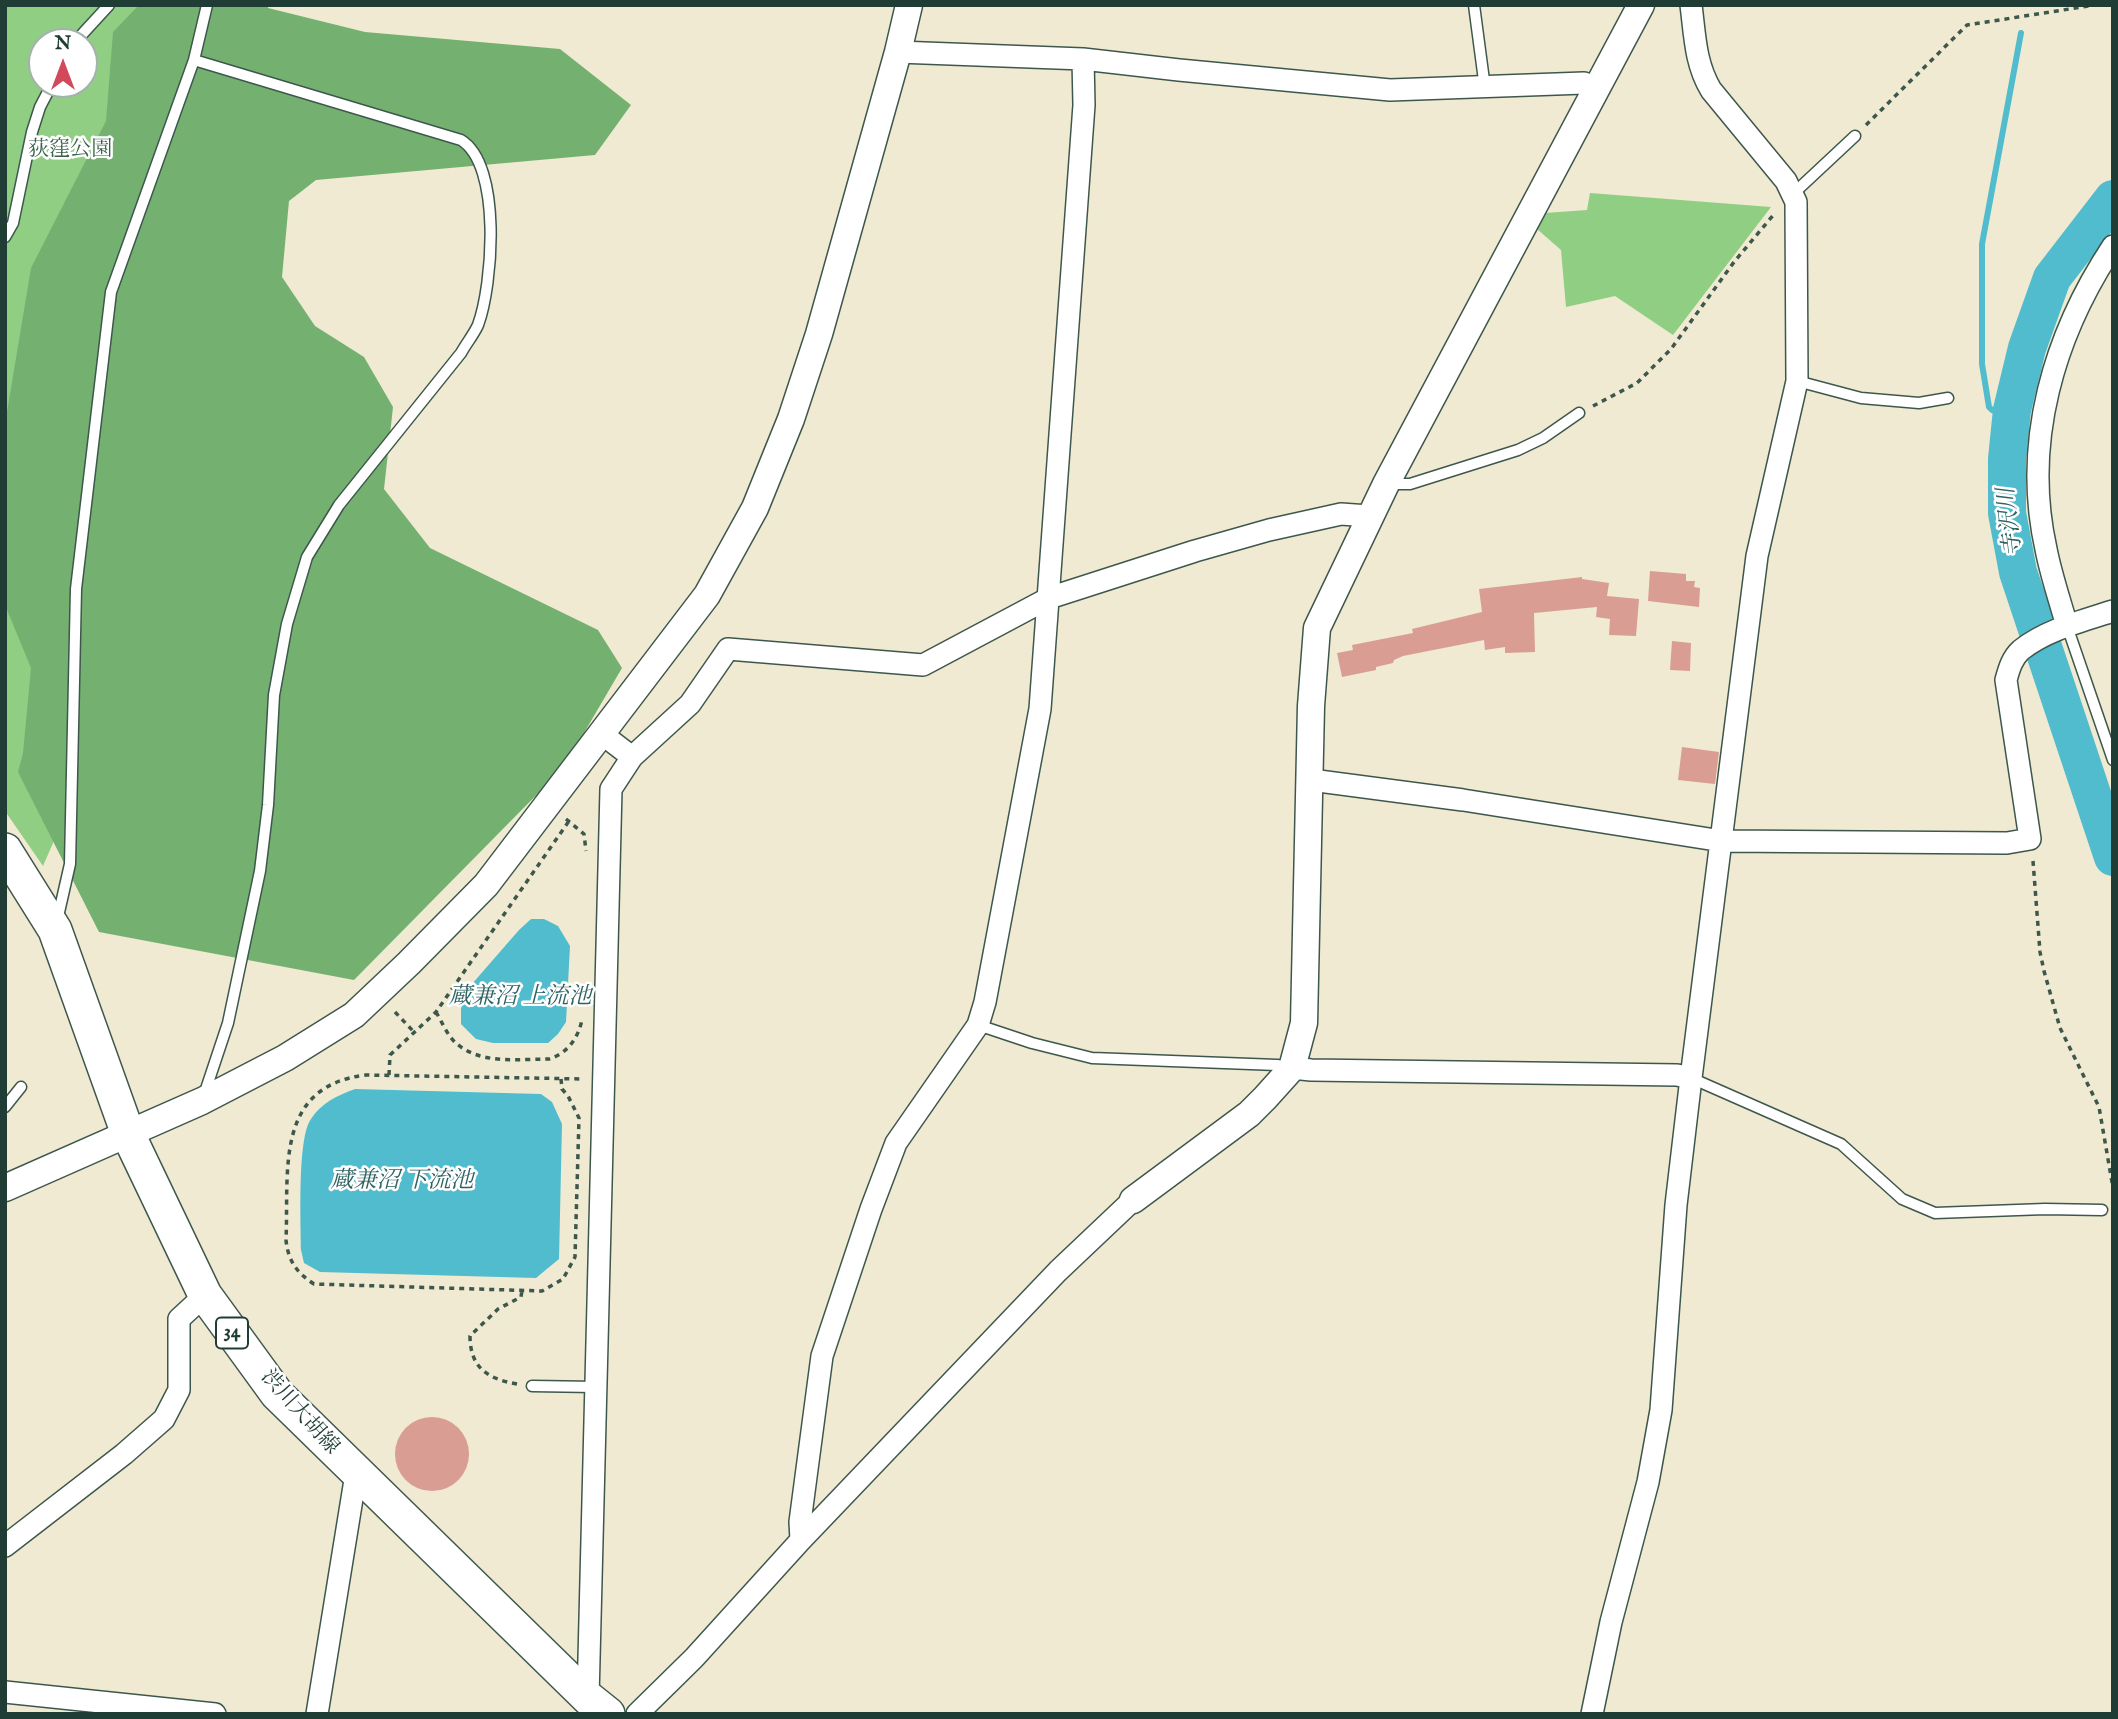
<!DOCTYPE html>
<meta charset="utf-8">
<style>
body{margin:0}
#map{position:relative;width:2118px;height:1719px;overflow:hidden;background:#efead1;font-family:"IM FELL English",serif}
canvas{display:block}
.frame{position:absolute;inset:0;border:7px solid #1f3d34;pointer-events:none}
.north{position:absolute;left:28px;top:28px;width:70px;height:70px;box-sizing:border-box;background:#fff;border:2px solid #a5b1ae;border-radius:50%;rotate:0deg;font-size:19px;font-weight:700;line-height:28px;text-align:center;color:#1f3d34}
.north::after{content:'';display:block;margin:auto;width:24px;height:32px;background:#d1495b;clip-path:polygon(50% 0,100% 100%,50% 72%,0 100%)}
</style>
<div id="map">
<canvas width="2118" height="1719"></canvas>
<div class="frame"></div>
<div class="north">N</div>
</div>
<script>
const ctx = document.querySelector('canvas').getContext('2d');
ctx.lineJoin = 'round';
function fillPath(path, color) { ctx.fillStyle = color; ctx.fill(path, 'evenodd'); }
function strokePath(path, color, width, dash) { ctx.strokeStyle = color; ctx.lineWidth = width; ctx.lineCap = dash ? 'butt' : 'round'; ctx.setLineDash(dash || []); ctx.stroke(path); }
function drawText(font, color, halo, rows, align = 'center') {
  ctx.font = font + ' "IM FELL English","Noto Serif JP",serif'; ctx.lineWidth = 5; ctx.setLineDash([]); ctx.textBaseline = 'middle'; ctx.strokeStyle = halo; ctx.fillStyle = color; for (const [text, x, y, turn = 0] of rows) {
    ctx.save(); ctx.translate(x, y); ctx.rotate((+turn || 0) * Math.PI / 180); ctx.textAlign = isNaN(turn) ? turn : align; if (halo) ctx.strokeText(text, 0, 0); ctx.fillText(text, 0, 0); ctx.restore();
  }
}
const green = new Path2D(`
 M 5,5 L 186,5 L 60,827 L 43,866 L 5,811 ZM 42,42 L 84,42 L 84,84 L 42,84 Z
 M 1590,193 L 1771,207 L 1673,335 L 1615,296 L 1566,307 L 1561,250 L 1537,229 L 1545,213 L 1587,210 Z`);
const forest = new Path2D(`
 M 139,5 L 268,5 L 268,8 L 365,32 L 560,49 L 631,105 L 595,155 L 316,180 L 289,201 L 282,277 L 315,326 L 364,357 L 393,407 L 384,489 L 430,548 L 598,630 L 622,668 L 564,767 L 354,980 L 99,932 L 18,772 L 23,753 L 31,668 L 5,605 L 5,424 L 31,268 L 106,121 L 113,32 Z`);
const water = new Path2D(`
 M 531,919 L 544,919 L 558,926 L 570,946 L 566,1022 L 558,1034 L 548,1043 L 493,1043 L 476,1039 L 461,1024 L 461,1009 L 465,992 L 519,930 Z
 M 355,1089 L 541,1094 L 552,1102 L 562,1124 L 559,1259 L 536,1278 L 320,1272 L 304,1263 L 301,1250 C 301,1223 297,1138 311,1119 C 322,1102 337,1096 355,1089 Z`);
const stream = new Path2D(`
 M 2012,415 L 1992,410 L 1989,407 L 1982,364 L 1982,244 L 2021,33`);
const river = new Path2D(`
 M 2113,199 L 2052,278 L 2027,348 L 2012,410 L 2007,459 L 2007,513 L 2018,572 L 2113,857`);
const building = new Path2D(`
 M 1650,571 L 1686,574 L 1686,581 L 1695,581 L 1694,587 L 1700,588 L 1699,607 L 1648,601 Z
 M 1582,577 L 1582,579 L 1609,583 L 1607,596 L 1639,599 L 1636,636 L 1609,635 L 1610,619 L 1596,617 L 1597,607 L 1534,613 L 1535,652 L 1505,653 L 1505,647 L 1485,650 L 1484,640 L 1403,656 L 1394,660 L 1393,663 L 1376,667 L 1376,670 L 1342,677 L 1337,653 L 1353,650 L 1352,645 L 1413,633 L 1412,629 L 1482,612 L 1479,589 Z
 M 1672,641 L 1691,643 L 1690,671 L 1670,670 Z
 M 1682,747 L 1719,752 L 1715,784 L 1678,780 Z
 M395 1454a37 37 0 1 1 74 0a37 37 0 1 1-74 0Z`);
const path = new Path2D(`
 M 1866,125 L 1967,25 L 2095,5
 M 1593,406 L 1637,383 L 1671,349 L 1734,262 L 1775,213
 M 566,819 L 584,834 L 586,851
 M 2033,861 L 2040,952 L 2044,971 L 2060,1028 L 2099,1107 L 2113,1188
 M 395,1012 L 413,1031
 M 436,1012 C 442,1022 448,1037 457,1044 C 482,1065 519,1059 549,1059 C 568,1053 578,1038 582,1020
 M 389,1075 L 390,1055 L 436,1012 L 569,821
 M 561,1079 L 562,1089 L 568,1096 L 579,1118 L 575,1257 L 563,1279 L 542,1291 L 314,1284 C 297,1273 288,1261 286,1240 C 289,1170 274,1086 366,1075 L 584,1079
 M 517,1384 C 488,1379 470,1368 470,1336 L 498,1309 L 521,1297 L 522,1290`);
const service = new Path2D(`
 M 1474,5 L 1485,88
 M 75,42 L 109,5
 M 194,60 L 461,140 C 502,165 493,284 478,325 C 474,334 466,344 461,353 L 339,505 L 307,557 L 287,624 L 274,695 L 268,805 L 260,871 L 228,1023 L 204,1095
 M 1794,193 L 1855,136
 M 5,237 L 13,223 L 32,132 L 40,107 L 52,84
 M 1797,381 L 1861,398 L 1919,403 L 1948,398
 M 1389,484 L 1410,484 L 1518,450 L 1543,438 L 1579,413
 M 2067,626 L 2113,760
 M 57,921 L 70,864 L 76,589 L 111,292 L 194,60 L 207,5
 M 978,1025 L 1032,1043 L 1092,1058 L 1277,1065 L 1289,1067
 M 1691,1078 L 1841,1144 L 1902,1199 L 1935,1213 L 2045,1209 L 2102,1210
 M 5,1107 L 21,1087
 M 532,1386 L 596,1387`);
const minor = new Path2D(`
 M 898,52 L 1083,59 L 1179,70 L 1390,90 L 1584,83 L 1598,89
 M 2067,626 C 2060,601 2051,575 2046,549 C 2022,442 2054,335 2113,246
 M 602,734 L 632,757
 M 1311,780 L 1463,800 L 1722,841 L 2007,843 L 2030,839 L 2006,680 C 2009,669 2012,658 2021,650 C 2046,630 2082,621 2113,611
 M 1292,1068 L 1311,1070 L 1677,1075 L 1691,1078
 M 801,1540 L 800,1522 L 822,1356 L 871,1209 L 896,1143 L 978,1025 L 985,1002 L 1040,709 L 1084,105 L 1083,59
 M 5,1546 L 124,1454 L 164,1419 L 179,1390 L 179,1319 L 205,1295
 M 5,1692 L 215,1714
 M 588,1698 L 611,789 L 632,757 L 690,704 L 728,649 L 923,665 L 1049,598 L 1195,551 L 1269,530 L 1341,514 L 1369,516
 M 317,1714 L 356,1474
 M 637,1714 L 694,1658 L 801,1540 L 1058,1271 L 1133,1200
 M 1592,1714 L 1611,1622 L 1648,1482 L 1661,1410 L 1676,1205 L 1691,1078 L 1757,556 L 1797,381 L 1796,202 L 1786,181 L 1711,90 C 1695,63 1695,36 1691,5`);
const tertiary = new Path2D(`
 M 5,1188 L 202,1101 L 285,1058 L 354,1015 L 409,963 L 486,885 L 707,595 L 755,508 L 791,419 L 819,334 L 898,52 L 909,5
 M 1133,1200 L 1249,1114 L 1265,1098 L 1292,1068 L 1304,1023 L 1311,706 L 1317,628 L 1386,484 L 1641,5`);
const primary = new Path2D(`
 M 5,850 L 55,930 L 128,1134 L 205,1295 L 277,1394 L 588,1698 L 608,1714`);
const shields = [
 [232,1333,32]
];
const shieldNames = [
 ["34",232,1333]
];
const parkNames = [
 ["荻窪公園",70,151]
];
const streetNames = [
 ["渋川大胡線",299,1413,48]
];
const waterNames = [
 ["寺沢川",2012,522,-97],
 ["蔵兼沼 上流池",520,998],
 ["蔵兼沼 下流池",402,1182]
];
fillPath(green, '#90ce83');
fillPath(forest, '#74b171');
fillPath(water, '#51bccd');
strokePath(stream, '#51bccd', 6);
strokePath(river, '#51bccd', 38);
fillPath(building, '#da9d94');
strokePath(service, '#3e574c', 13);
strokePath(minor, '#3e574c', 24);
strokePath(tertiary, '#3e574c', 29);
strokePath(primary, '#3e574c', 36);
strokePath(path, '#3e574c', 3.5, [5, 5]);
strokePath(service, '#fff', 10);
strokePath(minor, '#fff', 21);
strokePath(tertiary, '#fff', 26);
strokePath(primary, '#fff', 33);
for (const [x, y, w] of shields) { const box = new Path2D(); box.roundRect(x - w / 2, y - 15.5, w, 31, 5); ctx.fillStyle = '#fff'; ctx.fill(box); strokePath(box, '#1f3d34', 2); }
drawText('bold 19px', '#1f3d34', null, shieldNames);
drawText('21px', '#3b6148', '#fff', parkNames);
drawText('21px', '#1f3d34', '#fff', streetNames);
drawText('italic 23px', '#2e6362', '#fff', waterNames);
</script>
